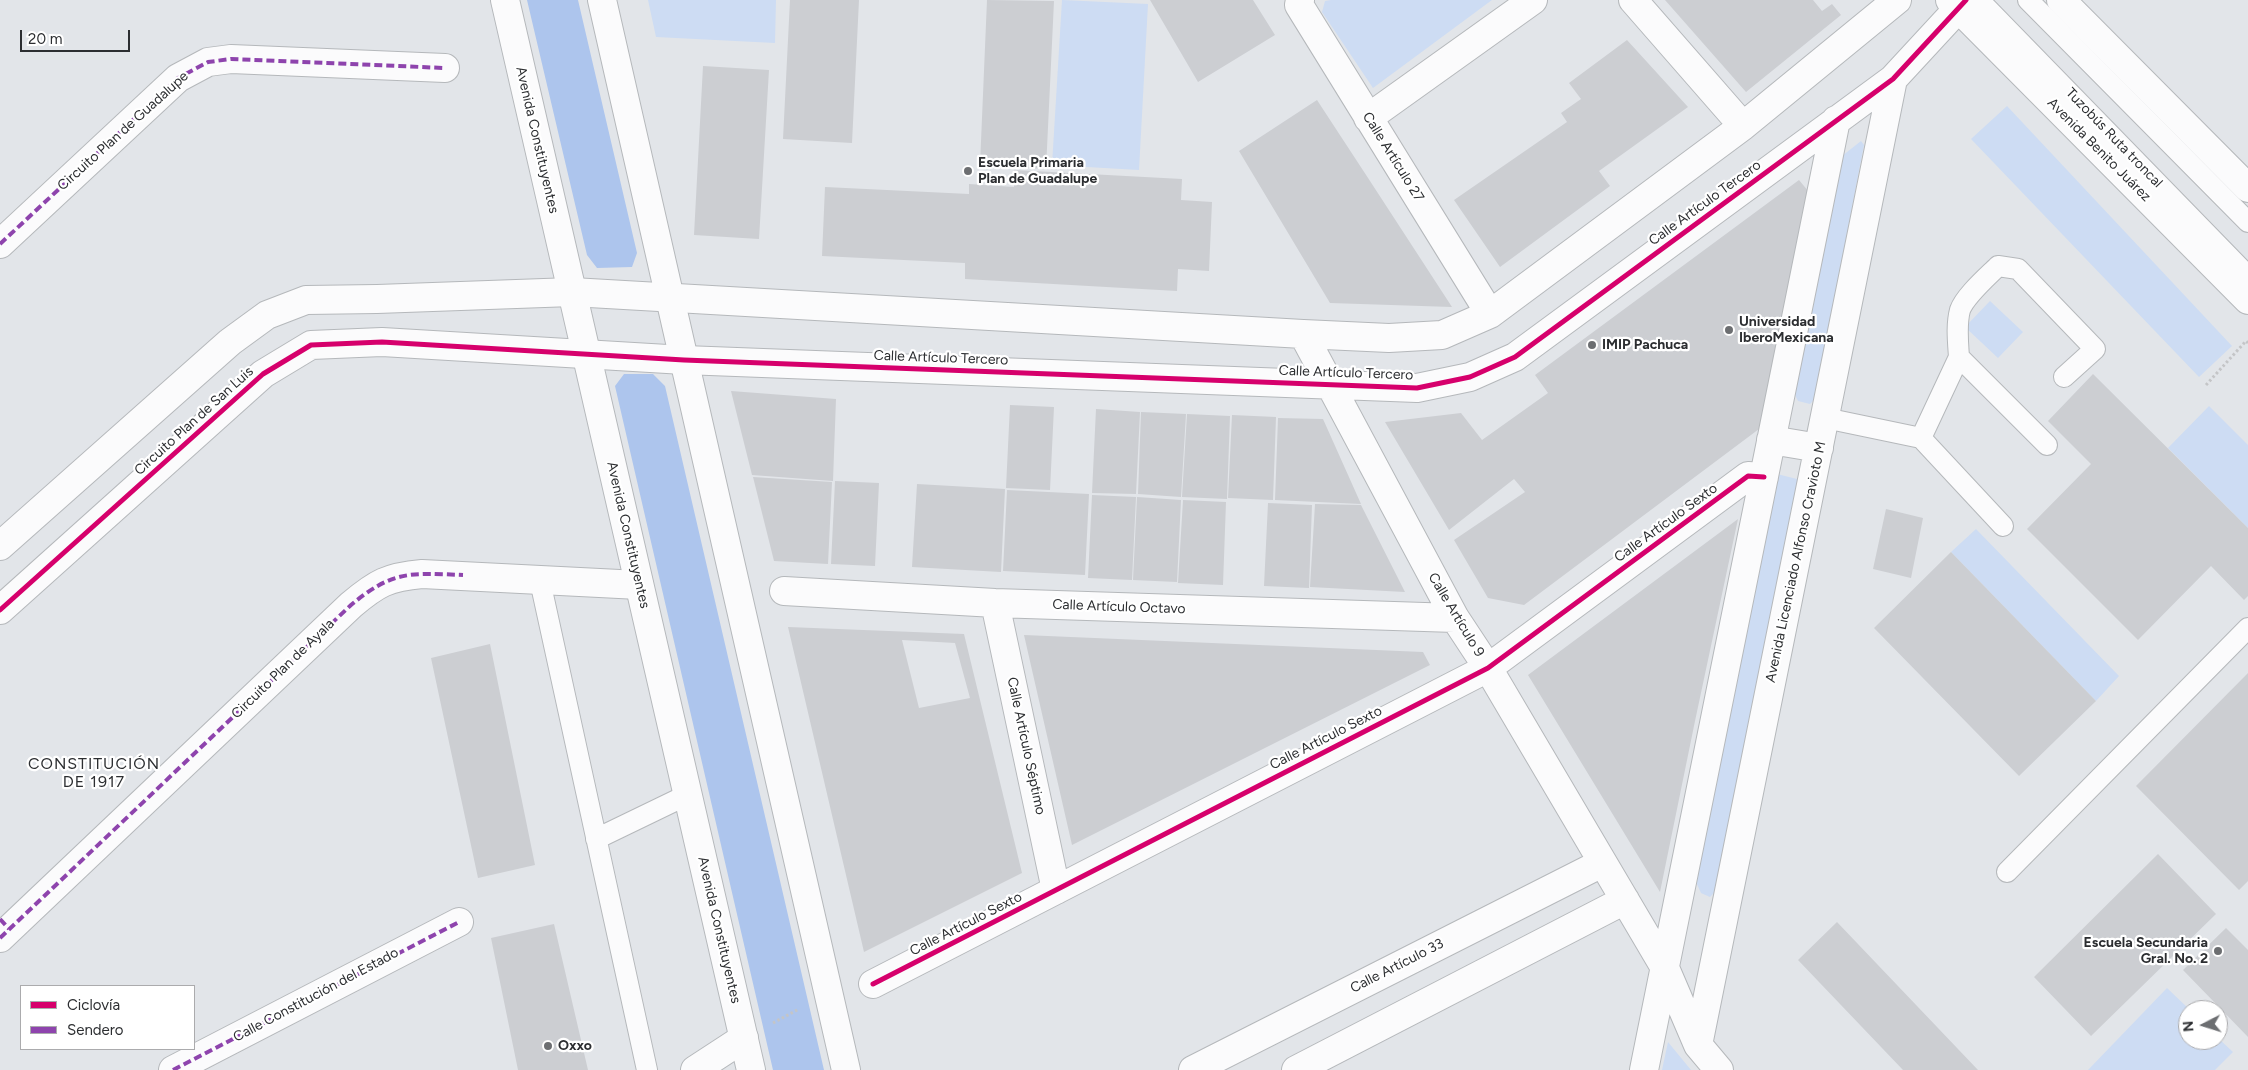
<!DOCTYPE html>
<meta charset="utf-8">
<style>
body{margin:0}
#map{position:relative;width:2248px;height:1070px;overflow:hidden;background:#e2e5e9;font-family:Figtree,sans-serif}
canvas{display:block}
.legend{position:absolute;left:20px;top:985px;width:175px;height:65px;box-sizing:border-box;background:#fff;border:1px solid #ababad;margin:0;padding:6px 9px;list-style:none;font-size:15px;color:#2c2e31}
.legend li{display:flex;align-items:center;gap:10px;height:25px}
.legend b{width:25px;border:1px solid #ababad}
.north{position:absolute;left:2178px;top:1000px;width:50px;height:50px;box-sizing:border-box;background:#fff;border:1px solid #ababad;border-radius:50%;rotate:265deg;font-size:14px;font-weight:700;line-height:20px;text-align:center;color:#2c2e31}
.north::after{content:'';display:block;margin:auto;width:18px;height:22px;background:#6c6e71;clip-path:polygon(50% 0,100% 100%,50% 72%,0 100%)}
.scale{position:absolute;left:20px;top:30px;width:110px;height:22px;box-sizing:border-box;border:2px solid #2c2e31;border-top:0;padding-left:6px;font-size:15px;line-height:18px;white-space:nowrap;color:#2c2e31;-webkit-text-stroke:4px #fff;paint-order:stroke}
</style>
<div id="map">
<canvas width="2248" height="1070"></canvas>
<ul class="legend">
<li><b style="height:6px;background:#d6006c"></b>Ciclovía</li>
<li><b style="height:6px;background:#8e44ad"></b>Sendero</li>
</ul>
<div class="north">N</div>
<div class="scale">20 m</div>
</div>
<script>
const ctx = document.querySelector('canvas').getContext('2d');
ctx.lineJoin = 'round';
function fillPath(path, color) { ctx.fillStyle = color; ctx.fill(path, 'evenodd'); }
function strokePath(path, color, width, dash) { ctx.strokeStyle = color; ctx.lineWidth = width; ctx.lineCap = dash ? 'butt' : 'round'; ctx.setLineDash(dash || []); ctx.stroke(path); }
function drawText(font, color, halo, rows, align = 'center') {
  ctx.font = font + ' Figtree,sans-serif'; ctx.lineWidth = 4.5; ctx.setLineDash([]); ctx.textBaseline = 'middle'; ctx.strokeStyle = halo; ctx.fillStyle = color; for (const [text, x, y, turn = 0] of rows) {
    ctx.save(); ctx.translate(x, y); ctx.rotate((+turn || 0) * Math.PI / 180); ctx.textAlign = isNaN(turn) ? turn : align; if (halo) ctx.strokeText(text, 0, 0); ctx.fillText(text, 0, 0); ctx.restore();
  }
}
const green = new Path2D(`
 M 648,0 L 776,0 L 775,43 L 656,37 Z
 M 1062,0 L 1148,4 L 1139,170 L 1052,165 Z
 M 1331,0 L 1492,0 L 1373,88 L 1322,12 L 1325,1 Z
 M 2007,106 L 2232,346 L 2199,377 L 1971,139 Z
 M 1861,141 L 1864,145 L 1815,399 L 1810,404 L 1798,401 L 1794,393 L 1842,156 Z
 M 1990,301 L 2023,332 L 1998,358 L 1965,327 Z
 M 2209,406 L 2248,445 L 2248,528 L 2168,448 Z
 M 1777,474 L 1801,480 L 1718,889 L 1710,897 L 1701,893 L 1696,882 Z
 M 1976,529 L 2119,676 L 2096,701 L 1951,552 Z
 M 2167,988 L 2190,1010 L 2188,1010 L 2188,1040 L 2218,1040 L 2218,1038 L 2233,1052 L 2215,1070 L 2088,1070 Z
 M 1668,1042 L 1691,1070 L 1662,1070 Z`);
const forest = new Path2D(`
 M 527,0 L 578,0 L 637,253 L 632,267 L 597,268 L 587,255 Z
 M 624,374 L 653,374 L 665,386 L 824,1070 L 773,1070 L 615,386 Z`);
const building = new Path2D(`
 M 790,0 L 859,0 L 852,143 L 783,139 Z
 M 987,0 L 1054,1 L 1046,169 L 980,165 Z
 M 1150,0 L 1253,0 L 1275,35 L 1198,82 Z
 M 1665,0 L 1813,0 L 1822,11 L 1832,4 L 1841,15 L 1746,92 Z
 M 1627,40 L 1688,107 L 1599,171 L 1610,186 L 1500,267 L 1454,200 L 1567,122 L 1561,113 L 1581,99 L 1569,83 Z
 M 703,66 L 769,70 L 759,239 L 694,235 Z
 M 1317,100 L 1370,181 L 1452,307 L 1330,303 L 1239,151 Z
 M 1014,170 L 1182,179 L 1181,200 L 1212,202 L 1209,271 L 1178,269 L 1177,291 L 965,279 L 965,263 L 822,256 L 825,187 L 969,194 L 969,184 L 1014,187 Z
 M 1799,180 L 1809,192 L 1767,423 L 1524,605 L 1488,598 L 1454,540 L 1525,492 L 1514,479 L 1449,530 L 1385,422 L 1461,413 L 1482,440 L 1548,393 L 1535,375 Z
 M 2093,374 L 2248,528 L 2248,596 L 2244,600 L 2211,566 L 2138,640 L 2027,529 L 2091,464 L 2048,421 Z
 M 731,391 L 836,399 L 833,481 L 752,475 Z
 M 1010,405 L 1054,407 L 1050,490 L 1006,488 Z
 M 1096,409 L 1140,412 L 1136,494 L 1092,493 Z
 M 1141,412 L 1186,414 L 1181,497 L 1138,494 Z
 M 1187,414 L 1230,416 L 1227,499 L 1182,497 Z
 M 1232,415 L 1276,417 L 1273,500 L 1228,498 Z
 M 1278,418 L 1323,419 L 1361,504 L 1275,500 Z
 M 753,477 L 832,482 L 828,564 L 774,561 Z
 M 835,481 L 879,483 L 875,566 L 831,564 Z
 M 917,484 L 1005,489 L 1001,572 L 912,567 Z
 M 1007,490 L 1089,494 L 1085,575 L 1003,571 Z
 M 1092,495 L 1136,497 L 1132,580 L 1088,578 Z
 M 1137,497 L 1181,500 L 1177,582 L 1133,580 Z
 M 1183,500 L 1226,502 L 1223,585 L 1178,583 Z
 M 1268,503 L 1312,505 L 1309,588 L 1264,586 Z
 M 1315,504 L 1361,505 L 1405,592 L 1310,587 Z
 M 1886,509 L 1923,518 L 1911,578 L 1873,569 Z
 M 1738,519 L 1695,721 L 1660,892 L 1528,675 Z
 M 1951,552 L 2096,701 L 2019,776 L 1874,628 Z
 M 788,627 L 964,634 L 1022,873 L 864,952 ZM 902,640 L 955,643 L 970,698 L 919,708 Z
 M 1024,635 L 1423,652 L 1430,665 L 1072,845 Z
 M 490,644 L 535,865 L 478,878 L 431,658 Z
 M 2248,673 L 2248,881 L 2239,890 L 2136,786 Z
 M 2158,854 L 2216,914 L 2091,1036 L 2034,977 Z
 M 1837,922 L 1978,1070 L 1903,1070 L 1798,960 Z
 M 554,924 L 588,1070 L 518,1070 L 491,938 Z
 M 2226,928 L 2248,950 L 2248,1037 L 2183,970 Z`);
const path = new Path2D(`
 M 2206,385 L 2246,341 L 2248,343
 M 773,1023 L 799,1009`);
const lane = new Path2D(`
 M 1979,0 L 2248,276
 M 2028,0 L 2248,222
 M 1959,357 C 1958,342 1956,325 1960,310 C 1965,296 1987,277 1998,266 L 2018,269 L 2095,349 L 2064,377
 M 1825,418 L 1921,438
 M 2003,526 L 1921,438 L 1959,357 L 2047,445
 M 540,581 L 647,1070
 M 596,839 L 687,795
 M 2007,872 L 2248,628`);
const street = new Path2D(`
 M 1300,0 L 1299,5 L 1490,314
 M 1633,0 L 1743,126
 M 1368,118 L 1533,0
 M 0,244 L 178,78 L 208,62 L 231,59 L 445,68
 M 1303,334 L 1455,618 L 1488,668 L 1665,968 L 1698,1045 L 1719,1070
 M 1771,440 L 1819,448
 M 0,546 L 230,342 L 267,315 L 306,300 L 377,299 L 572,292 L 1303,334 L 1389,338 L 1442,335 L 1490,314 L 1743,126 L 1897,0
 M 784,591 L 995,603 L 1455,618
 M 995,603 L 1056,890
 M 0,610 L 263,374 L 311,345 L 382,342 L 684,360 L 1417,388 L 1470,377 L 1515,357 L 1893,79 L 1966,0
 M 0,938 L 351,605 C 377,583 388,577 422,574 L 639,585
 M 873,984 L 1488,668 L 1748,476 L 1764,477
 M 1698,1045 L 1893,79
 M 173,1070 L 459,922
 M 695,1070 L 744,1038
 M 1193,1070 L 1602,863
 M 1296,1070 L 1625,900
 M 1644,1070 L 1836,120`);
const primary = new Path2D(`
 M 505,0 L 751,1070
 M 602,0 L 846,1070
 M 1950,0 L 2248,300
 M 2061,0 L 2248,188`);
const quiet = new Path2D(`
 M 0,244 L 178,78 L 208,62 L 231,59 L 445,68
 M 0,919 L 9,929
 M 0,938 L 351,605 C 393,570 410,573 463,575
 M 173,1070 L 459,922`);
const cycleway = new Path2D(`
 M 0,610 L 263,374 L 311,345 L 382,342 L 684,360 L 1417,388 L 1470,377 L 1515,357 L 1893,79 L 1966,0
 M 873,984 L 1488,668 L 1748,476 L 1764,477`);
const markers = [
 [968,171,5,"#6c6e71"],
 [1729,330,5,"#6c6e71"],
 [1592,345,5,"#6c6e71"],
 [2218,951,5,"#6c6e71"],
 [548,1046,5,"#6c6e71"]
];
const streetNames = [
 ["Circuito Plan de Guadalupe",123,131,-42],
 ["Tuzobús Ruta troncal",2114,138,46],
 ["Avenida Constituyentes",537,140,77],
 ["Avenida Benito Juárez",2099,150,45],
 ["Calle Artículo 27",1393,157,58],
 ["Calle Artículo Tercero",1705,203,-36],
 ["Calle Artículo Tercero",941,358,2],
 ["Calle Artículo Tercero",1346,373,2],
 ["Circuito Plan de San Luis",194,421,-42],
 ["Calle Artículo Sexto",1666,523,-36],
 ["Avenida Constituyentes",628,535,77],
 ["Avenida Licenciado Alfonso Cravioto M",1796,562,-78],
 ["Calle Artículo Octavo",1119,607,2],
 ["Calle Artículo 9",1456,615,59],
 ["Circuito Plan de Ayala",283,669,-44],
 ["Calle Artículo Sexto",1326,738,-27],
 ["Calle Artículo Séptimo",1026,746,78],
 ["Calle Artículo Sexto",966,924,-27],
 ["Avenida Constituyentes",719,930,77],
 ["Calle Artículo 33",1397,966,-27],
 ["Calle Constitución del Estado",316,995,-28]
];
const poiNames = [
 ["Escuela Primaria",978,163],
 ["Plan de Guadalupe",978,179],
 ["Universidad",1739,322],
 ["IberoMexicana",1739,338],
 ["IMIP Pachuca",1602,345],
 ["Escuela Secundaria",2208,943,"right"],
 ["Gral. No. 2",2208,959,"right"],
 ["Oxxo",558,1046]
];
const quarterNames = [
 ["CONSTITUCIÓN",94,764],
 ["DE 1917",94,782]
];
fillPath(green, '#cddcf3');
fillPath(forest, '#adc5ed');
fillPath(building, '#ccced2');
strokePath(lane, '#b5b8bb', 22);
strokePath(street, '#b5b8bb', 30);
strokePath(primary, '#b5b8bb', 30);
strokePath(path, '#c4c5c7', 3, [2.5, 2.5]);
strokePath(lane, '#fbfbfc', 20);
strokePath(street, '#fbfbfc', 28);
strokePath(primary, '#fbfbfc', 28);
strokePath(quiet, '#8e44ad', 4, [8, 4]);
strokePath(cycleway, '#d6006c', 5);
for (const [x, y, r, color] of markers) { const dot = new Path2D(); dot.arc(x, y, r, 0, 2 * Math.PI); ctx.fillStyle = color; ctx.fill(dot); strokePath(dot, '#fff', 2); }
drawText('14px', '#2c2e31', '#fff', streetNames);
drawText('bold 14px', '#2c2e31', '#fff', poiNames, 'left');
ctx.letterSpacing = '1px';
drawText('16px', '#2c2e31', '#fff', quarterNames);
ctx.letterSpacing = '0px';
</script>
